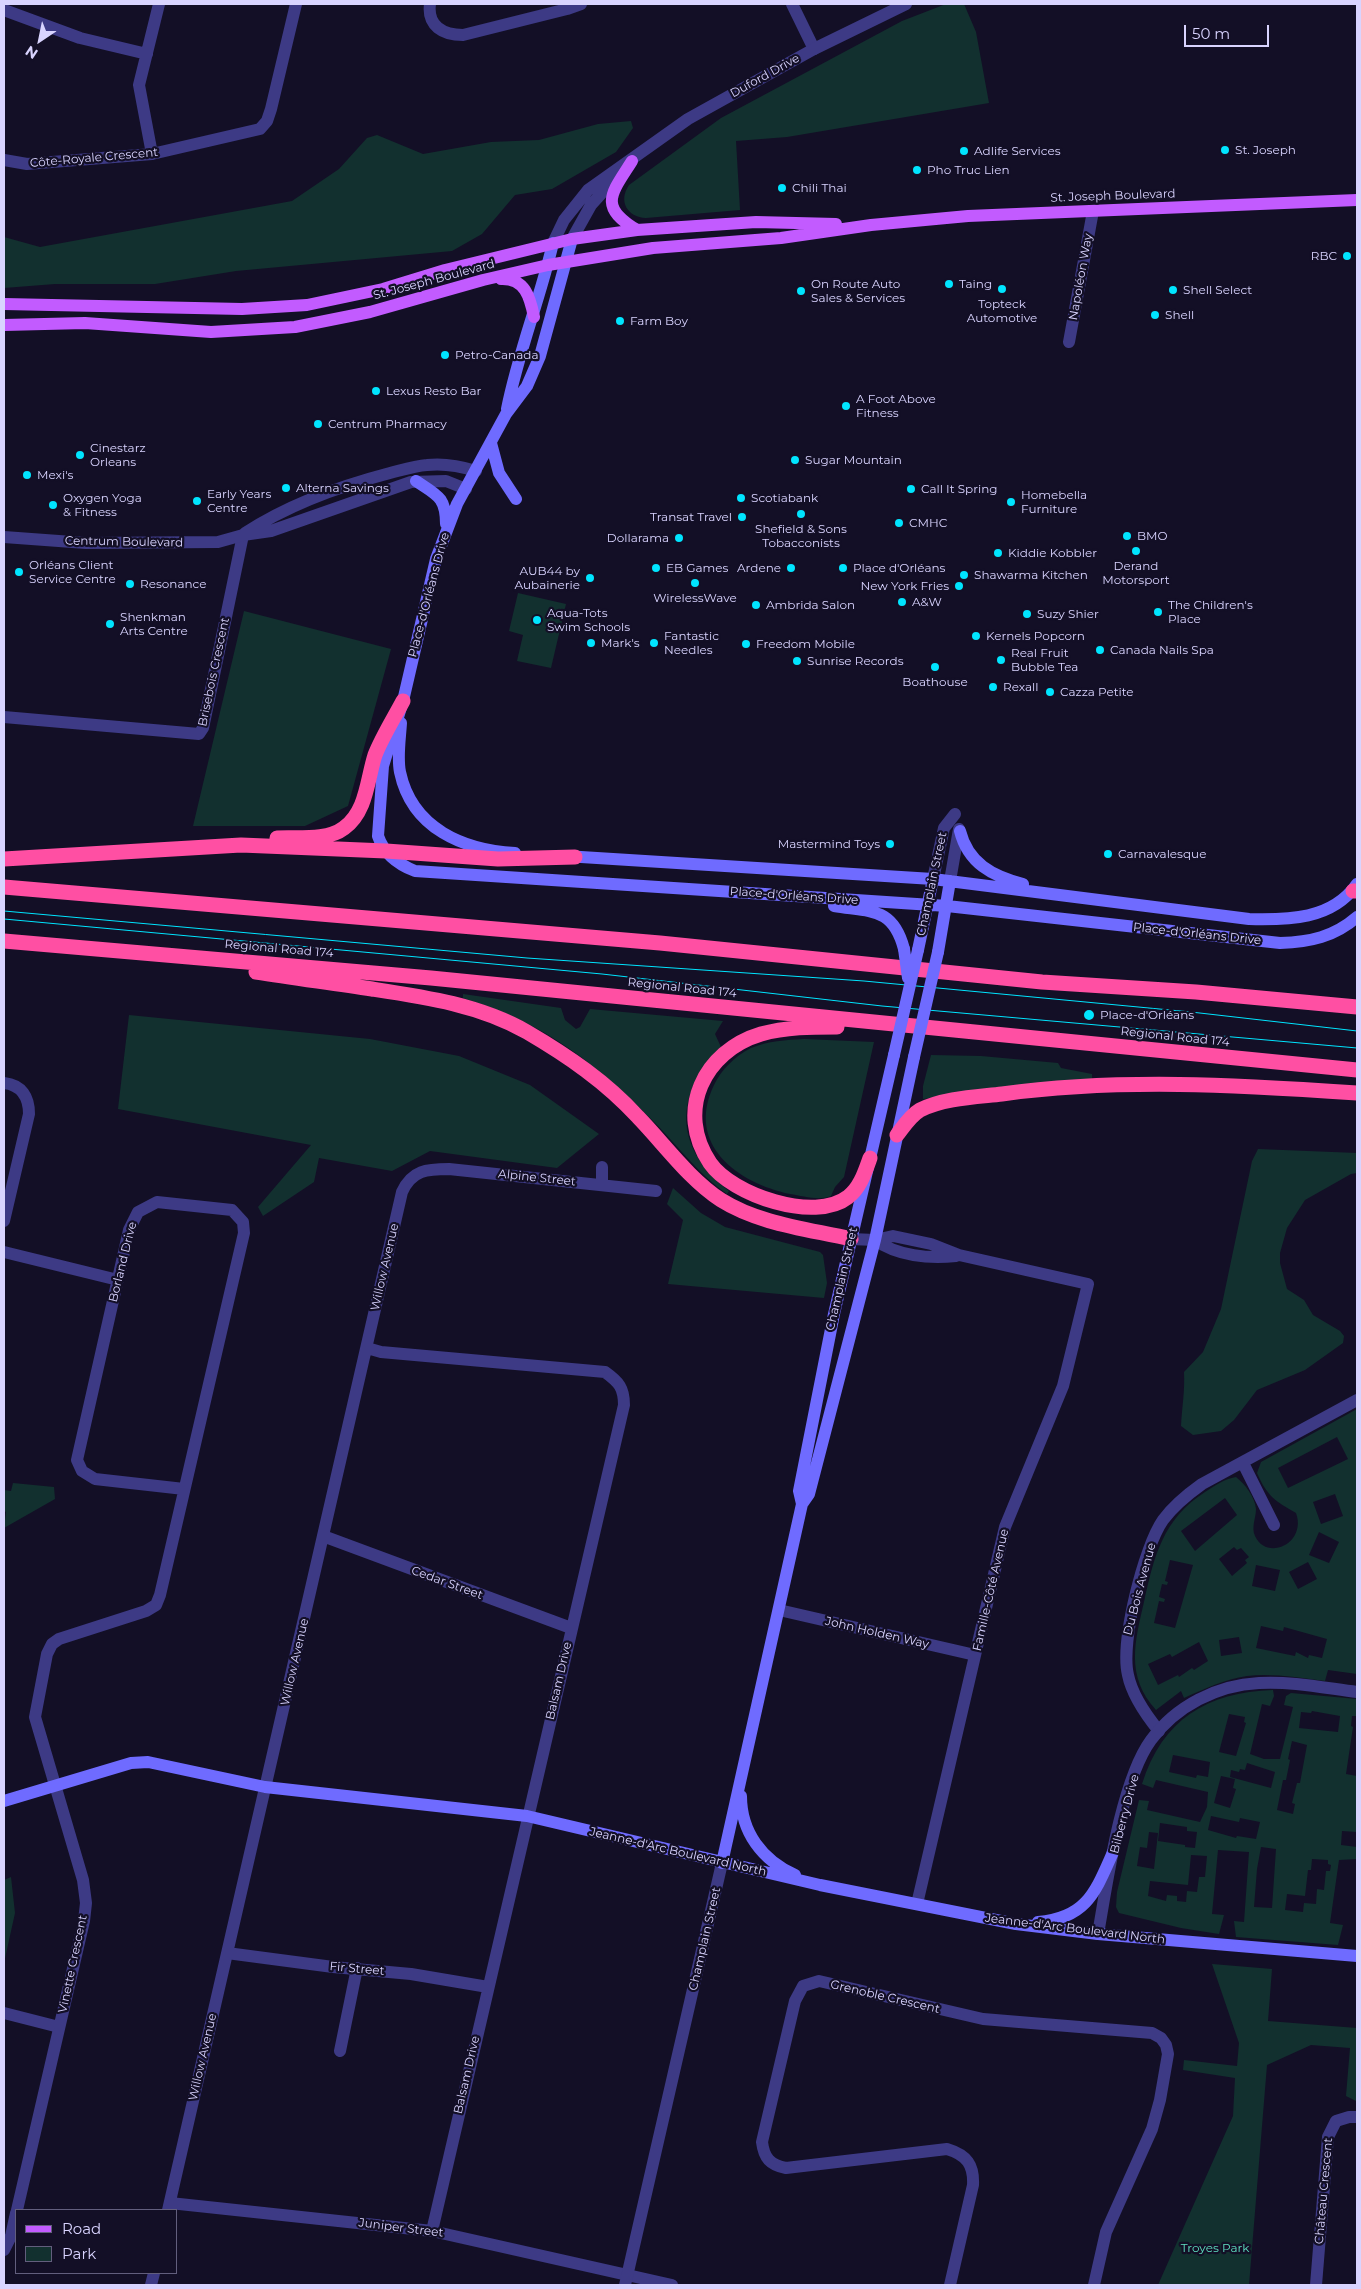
<!DOCTYPE html>
<meta charset="utf-8">
<style>
body{margin:0}
#map{position:relative;width:1361px;height:2289px;overflow:hidden;background:#130f26;font-family:Montserrat,sans-serif}
canvas{display:block}
.frame{position:absolute;inset:0;border:5px solid #d9d4ff;pointer-events:none}
.legend{position:absolute;left:15px;top:2209px;width:162px;height:65px;box-sizing:border-box;background:#130f26;border:1px solid #625e7d;margin:0;padding:6px 9px;list-style:none;font-size:15px;color:#d9d4ff}
.legend li{display:flex;align-items:center;gap:10px;height:25px}
.legend b{width:25px;border:1px solid #625e7d}
.north{position:absolute;left:15px;top:15px;width:50px;height:50px;-webkit-text-stroke:4px #130f26;paint-order:stroke;rotate:214deg;font-size:14px;font-weight:700;line-height:20px;text-align:center;color:#d9d4ff}
.north::after{content:'';display:block;margin:auto;width:18px;height:22px;background:#d9d4ff;clip-path:polygon(50% 0,100% 100%,50% 72%,0 100%)}
.scale{position:absolute;left:1184px;top:25px;width:85px;height:22px;box-sizing:border-box;border:2px solid #d9d4ff;border-top:0;padding-left:6px;font-size:15px;line-height:18px;white-space:nowrap;color:#d9d4ff;-webkit-text-stroke:4px #130f26;paint-order:stroke}
</style>
<div id="map">
<canvas width="1361" height="2289"></canvas>
<div class="frame"></div>
<ul class="legend">
<li><b style="height:6px;background:#c25bff"></b>Road</li>
<li><b style="height:14px;background:#12302f"></b>Park</li>
</ul>
<div class="north">N</div>
<div class="scale">50 m</div>
</div>
<script>
const ctx = document.querySelector('canvas').getContext('2d');
ctx.lineJoin = 'round';
function fillPath(path, color) { ctx.fillStyle = color; ctx.fill(path, 'evenodd'); }
function strokePath(path, color, width, dash) { ctx.strokeStyle = color; ctx.lineWidth = width; ctx.lineCap = dash ? 'butt' : 'round'; ctx.setLineDash(dash || []); ctx.stroke(path); }
function drawText(font, color, halo, rows, align = 'center') {
  ctx.font = font + ' Montserrat,sans-serif'; ctx.lineWidth = 4.5; ctx.setLineDash([]); ctx.textBaseline = 'middle'; ctx.strokeStyle = halo; ctx.fillStyle = color; for (const [text, x, y, turn = 0] of rows) {
    ctx.save(); ctx.translate(x, y); ctx.rotate((+turn || 0) * Math.PI / 180); ctx.textAlign = isNaN(turn) ? turn : align; if (halo) ctx.strokeText(text, 0, 0); ctx.fillText(text, 0, 0); ctx.restore();
  }
}
const green = new Path2D(`
 M 946,4 L 964,4 L 976,32 L 989,103 L 787,137 L 736,141 L 740,210 L 646,218 C 627,217 618,201 629,185 L 721,118 L 902,21 Z
 M 631,121 L 633,128 L 616,152 L 552,189 L 515,195 L 482,234 L 452,251 L 236,271 L 155,284 L 55,284 L 4,288 L 4,237 L 40,247 L 292,201 L 339,169 L 367,138 L 377,135 L 423,154 L 491,142 L 539,140 L 598,124 Z
 M 518,593 L 566,604 L 551,668 L 517,661 L 523,635 L 509,631 Z
 M 244,611 L 391,649 L 348,806 L 305,826 L 193,826 Z
 M 463,994 L 561,1008 L 565,1020 L 576,1029 L 580,1027 L 590,1009 L 723,1021 L 715,1034 L 721,1047 C 673,1096 674,1148 729,1191 L 727,1194 C 699,1174 683,1152 660,1128 C 600,1067 547,1023 463,998 Z
 M 129,1015 L 370,1039 L 459,1056 L 530,1085 L 599,1134 L 557,1168 L 430,1151 L 392,1171 L 319,1158 L 314,1182 L 263,1216 L 258,1207 L 311,1145 L 118,1109 Z
 M 804,1039 L 874,1042 L 844,1177 L 835,1187 L 831,1196 C 819,1201 803,1196 790,1194 C 738,1183 685,1145 714,1085 C 721,1070 735,1056 751,1048 C 768,1041 786,1040 804,1039 Z
 M 931,1055 L 981,1056 L 1058,1063 L 1061,1068 L 1092,1074 L 1092,1079 L 923,1099 L 923,1086 Z
 M 1258,1149 L 1357,1153 L 1357,1173 L 1351,1174 L 1305,1200 L 1287,1228 L 1280,1253 L 1280,1263 L 1287,1289 L 1304,1300 L 1313,1315 L 1340,1331 L 1344,1336 L 1343,1343 L 1305,1370 L 1257,1390 L 1234,1420 L 1221,1431 L 1193,1435 L 1181,1426 C 1182,1407 1185,1391 1184,1372 L 1203,1352 L 1221,1309 L 1252,1161 Z
 M 673,1188 L 701,1213 L 725,1227 L 820,1252 L 823,1255 L 827,1283 L 824,1298 L 668,1284 L 683,1220 L 667,1204 Z
 M 1357,1409 L 1357,1674 L 1328,1670 L 1325,1681 C 1300,1678 1272,1673 1247,1676 C 1225,1679 1204,1689 1184,1698 L 1181,1691 L 1156,1710 C 1125,1676 1135,1641 1144,1602 C 1154,1556 1163,1519 1205,1492 C 1216,1485 1224,1479 1236,1477 C 1245,1484 1255,1497 1256,1509 C 1256,1518 1251,1527 1255,1536 C 1267,1562 1307,1543 1296,1513 C 1275,1501 1267,1496 1257,1473 L 1261,1462 ZM 1337,1437 L 1348,1459 L 1288,1488 L 1278,1468 ZM 1335,1494 L 1343,1516 L 1321,1524 L 1313,1502 ZM 1225,1498 L 1237,1515 L 1195,1551 L 1181,1531 ZM 1319,1532 L 1339,1542 L 1329,1563 L 1309,1555 ZM 1234,1547 L 1237,1550 L 1241,1548 L 1249,1557 L 1245,1560 L 1247,1563 L 1232,1576 L 1219,1559 ZM 1170,1560 L 1193,1565 L 1175,1628 L 1154,1623 L 1159,1601 L 1164,1602 L 1165,1599 L 1159,1597 L 1162,1584 L 1167,1585 L 1168,1582 L 1165,1581 ZM 1308,1562 L 1317,1579 L 1298,1589 L 1289,1572 ZM 1256,1565 L 1280,1570 L 1275,1591 L 1252,1586 ZM 1261,1626 L 1283,1631 L 1284,1627 L 1327,1639 L 1322,1658 L 1309,1655 L 1308,1658 L 1296,1652 L 1295,1656 L 1256,1648 ZM 1239,1637 L 1242,1653 L 1221,1656 L 1219,1640 ZM 1199,1642 L 1208,1661 L 1194,1670 L 1192,1668 L 1179,1677 L 1178,1675 L 1158,1685 L 1148,1664 L 1170,1654 L 1172,1657 Z
 M 13,1483 L 54,1487 L 55,1499 L 4,1528 L 6,1512 L 4,1511 L 4,1490 L 11,1491 Z
 M 1273,1690 L 1274,1696 L 1270,1706 L 1262,1704 L 1250,1754 L 1264,1759 L 1280,1759 L 1293,1707 L 1284,1705 L 1286,1696 L 1291,1693 L 1357,1699 L 1357,1716 L 1352,1716 L 1351,1726 L 1353,1727 L 1346,1774 L 1357,1776 L 1357,1832 L 1342,1831 L 1341,1845 L 1357,1847 L 1357,1859 L 1339,1860 L 1330,1923 L 1343,1925 L 1338,1945 L 1236,1937 L 1234,1921 L 1244,1922 L 1249,1852 L 1218,1850 L 1212,1914 L 1224,1915 L 1219,1934 L 1181,1928 L 1119,1913 L 1116,1907 L 1117,1892 L 1139,1800 L 1149,1801 L 1147,1810 L 1200,1822 L 1207,1807 L 1208,1792 L 1156,1780 L 1153,1788 L 1142,1784 C 1162,1720 1207,1692 1273,1690 ZM 1312,1711 L 1340,1716 L 1338,1732 L 1299,1728 L 1301,1712 L 1311,1713 ZM 1229,1714 L 1245,1717 L 1244,1722 L 1246,1723 L 1236,1756 L 1219,1752 ZM 1292,1741 L 1307,1745 L 1300,1783 L 1297,1783 L 1292,1803 L 1295,1804 L 1293,1814 L 1277,1810 L 1283,1780 L 1286,1780 L 1290,1760 L 1288,1759 ZM 1173,1755 L 1210,1762 L 1208,1777 L 1197,1775 L 1196,1778 L 1169,1772 ZM 1247,1763 L 1275,1772 L 1271,1788 L 1230,1777 L 1231,1770 L 1239,1772 L 1240,1769 L 1245,1770 ZM 1221,1776 L 1235,1779 L 1233,1788 L 1236,1789 L 1230,1808 L 1214,1803 ZM 1211,1816 L 1239,1822 L 1240,1818 L 1260,1822 L 1256,1839 L 1237,1836 L 1236,1838 L 1208,1830 ZM 1160,1823 L 1187,1827 L 1187,1831 L 1197,1832 L 1195,1848 L 1185,1847 L 1185,1845 L 1158,1841 ZM 1149,1832 L 1158,1833 L 1154,1869 L 1137,1866 L 1140,1847 L 1147,1848 ZM 1261,1847 L 1276,1849 L 1272,1908 L 1254,1907 L 1257,1869 ZM 1191,1855 L 1207,1856 L 1205,1877 L 1199,1877 L 1197,1892 L 1187,1891 L 1186,1902 L 1177,1901 L 1177,1896 L 1167,1895 L 1166,1901 L 1148,1896 L 1150,1881 L 1188,1885 ZM 1312,1859 L 1328,1860 L 1328,1864 L 1331,1865 L 1330,1871 L 1326,1871 L 1324,1890 L 1317,1889 L 1316,1904 L 1304,1903 L 1303,1912 L 1285,1910 L 1287,1894 L 1305,1896 L 1308,1870 L 1311,1870 Z
 M 11,1877 L 15,1913 L 4,1963 L 4,1880 Z
 M 1212,1964 L 1272,1969 L 1268,2021 L 1357,2028 L 1356,2101 L 1346,2096 L 1350,2048 L 1311,2045 L 1267,2065 L 1249,2285 L 1158,2285 L 1233,2116 L 1235,2078 L 1183,2070 L 1184,2060 L 1237,2066 L 1239,2043 Z`);
const minor = new Path2D(`
 M 430,4 C 427,26 443,35 463,35 L 567,9 L 581,4
 M 792,4 L 814,49
 M 4,10 L 80,38 L 147,54
 M 152,154 L 139,85 L 159,4
 M 4,160 L 27,164 L 152,154 L 260,129 L 267,121 L 271,109 L 296,4
 M 1069,342 L 1093,211
 M 4,717 L 199,734 L 203,728 L 243,535
 M 933,879 L 944,828 L 955,814
 M 950,881 L 959,829
 M 4,1083 C 22,1085 29,1097 29,1114 L 4,1221
 M 602,1185 L 602,1167
 M 851,1239 L 875,1240 L 893,1236 L 931,1244 L 959,1255 L 1088,1284 L 1063,1386 L 1005,1527 L 917,1904
 M 875,1240 C 897,1256 929,1259 956,1256
 M 4,1252 L 118,1280
 M 367,1348 L 381,1352 L 605,1372 C 619,1382 624,1388 624,1405 L 432,2231
 M 1243,1463 L 1274,1525
 M 323,1536 L 571,1628
 M 779,1610 L 975,1655
 M 1159,1731 C 1146,1715 1132,1695 1128,1675 C 1120,1642 1144,1547 1163,1520 C 1174,1505 1188,1494 1202,1484 L 1357,1400
 M 227,1953 L 333,1967 L 411,1974 L 488,1987
 M 4,2013 L 59,2027
 M 340,2051 L 357,1968
 M 170,2203 L 432,2231 L 672,2285
 M 17,2210 L 84,1921 L 86,1903 L 83,1880 L 35,1717 L 47,1654 L 52,1644 L 59,1639 L 146,1611 L 156,1605 L 160,1595 L 244,1233 L 243,1222 L 232,1210 L 157,1202 L 138,1212 L 129,1230 L 77,1460 L 82,1471 L 95,1479 L 184,1489
 M 168,2210 L 402,1192 C 412,1170 427,1169 449,1169 L 656,1191
 M 4,2250 L 11,2236 L 16,2213
 M 151,2285 L 154,2273
 M 950,2285 L 973,2185 C 974,2165 967,2155 947,2149 L 786,2168 C 770,2165 764,2158 762,2142 L 795,2001 L 803,1986 L 819,1981 L 983,2019 L 1152,2033 L 1161,2038 L 1166,2045 L 1168,2054 L 1160,2100 L 1152,2129 L 1106,2232 L 1094,2285
 M 1316,2285 L 1328,2137 L 1336,2121 L 1349,2117 L 1357,2117`);
const tertiary = new Path2D(`
 M 572,239 L 591,205 L 620,173
 M 553,243 L 564,220 L 588,190 L 688,119 L 814,49 L 906,4
 M 245,533 C 288,505 340,486 390,473 C 402,470 414,466 427,465 C 444,463 460,466 476,471
 M 4,537 L 86,543 L 218,542 L 243,535 L 271,531 L 411,482 L 446,481 L 466,489
 M 1098,1934 C 1107,1883 1121,1781 1151,1740 C 1176,1706 1217,1685 1259,1683 C 1291,1681 1325,1688 1357,1692
 M 625,2285 L 722,1863`);
const secondary = new Path2D(`
 M 572,239 L 540,356 L 527,386 L 506,414 L 457,504 L 436,559 L 403,701 L 383,766 L 378,836 C 384,854 397,864 415,871 L 947,906 L 1280,943 C 1310,942 1334,937 1357,917
 M 507,409 C 518,353 540,299 553,243
 M 491,443 L 499,473 L 516,499
 M 416,481 C 437,495 446,497 446,524
 M 401,723 C 400,739 397,757 400,772 C 412,829 464,850 515,853
 M 960,831 C 968,863 992,876 1023,884
 M 565,856 L 933,879 L 1249,919 C 1288,920 1332,920 1357,884
 M 834,906 C 871,912 893,907 904,949
 M 918,950 L 933,879
 M 938,952 L 950,881
 M 802,1504 L 809,1494 L 875,1240 L 914,1057
 M 741,1796 C 741,1832 762,1860 795,1875
 M 4,1801 L 131,1763 L 148,1762 L 265,1787 L 527,1816 L 820,1885 L 1016,1924 L 1098,1934 L 1357,1956
 M 722,1863 L 802,1504 L 799,1491 L 834,1314 L 894,1055
 M 1038,1922 C 1088,1918 1096,1890 1114,1850`);
const primary = new Path2D(`
 M 632,161 C 612,193 597,206 637,230
 M 501,279 C 525,278 530,297 534,317
 M 4,304 L 242,309 L 307,305 L 383,289 L 445,270 L 572,239 L 637,230 L 756,222 L 836,224
 M 4,325 L 85,323 L 211,332 L 295,327 L 370,312 L 483,280 L 548,265 L 653,248 L 781,238 L 871,225 L 968,216 L 1357,200`);
const motorway = new Path2D(`
 M 277,838 C 298,837 327,841 344,828 C 367,811 367,780 375,755 C 382,737 394,718 403,701
 M 4,859 L 241,845 L 386,851 L 498,859 L 575,857
 M 4,887 L 660,943 L 1042,982 L 1196,992 L 1357,1007
 M 1353,891 L 1357,891
 M 4,941 L 431,978 L 1357,1070
 M 256,972 C 294,978 333,983 372,989 C 425,997 480,1005 527,1032 C 568,1056 606,1082 638,1117 C 665,1145 689,1179 721,1200 C 759,1224 808,1229 851,1239
 M 837,1027 C 812,1027 786,1027 761,1034 C 704,1051 675,1111 710,1163 C 732,1195 815,1223 848,1197 C 860,1188 865,1172 870,1158
 M 897,1135 C 904,1126 910,1116 920,1110 C 944,1098 976,1097 1002,1094 C 1120,1078 1238,1085 1357,1093`);
const tram = new Path2D(`
 M 4,911 L 527,958 L 864,981 L 1191,1012 L 1357,1031
 M 4,919 L 602,974 L 882,1006 L 1357,1048`);
const secondaryBridge = new Path2D(`
 M 904,949 L 908,978
 M 894,1055 L 918,950
 M 914,1057 L 938,952`);
const markers = [
 [1225,150,5,"#00e5ff"],
 [964,151,5,"#00e5ff"],
 [917,170,5,"#00e5ff"],
 [782,188,5,"#00e5ff"],
 [1347,256,5,"#00e5ff"],
 [949,284,5,"#00e5ff"],
 [1002,289,5,"#00e5ff"],
 [1173,290,5,"#00e5ff"],
 [801,291,5,"#00e5ff"],
 [1155,315,5,"#00e5ff"],
 [620,321,5,"#00e5ff"],
 [445,355,5,"#00e5ff"],
 [376,391,5,"#00e5ff"],
 [846,406,5,"#00e5ff"],
 [318,424,5,"#00e5ff"],
 [80,455,5,"#00e5ff"],
 [795,460,5,"#00e5ff"],
 [27,475,5,"#00e5ff"],
 [286,488,5,"#00e5ff"],
 [911,489,5,"#00e5ff"],
 [741,498,5,"#00e5ff"],
 [197,501,5,"#00e5ff"],
 [1011,502,5,"#00e5ff"],
 [53,505,5,"#00e5ff"],
 [801,514,5,"#00e5ff"],
 [742,517,5,"#00e5ff"],
 [899,523,5,"#00e5ff"],
 [1127,536,5,"#00e5ff"],
 [679,538,5,"#00e5ff"],
 [1136,551,5,"#00e5ff"],
 [998,553,5,"#00e5ff"],
 [656,568,5,"#00e5ff"],
 [791,568,5,"#00e5ff"],
 [843,568,5,"#00e5ff"],
 [19,572,5,"#00e5ff"],
 [964,575,5,"#00e5ff"],
 [590,578,5,"#00e5ff"],
 [695,583,5,"#00e5ff"],
 [130,584,5,"#00e5ff"],
 [959,586,5,"#00e5ff"],
 [902,602,5,"#00e5ff"],
 [756,605,5,"#00e5ff"],
 [1158,612,5,"#00e5ff"],
 [1027,614,5,"#00e5ff"],
 [537,620,5,"#00e5ff"],
 [110,624,5,"#00e5ff"],
 [976,636,5,"#00e5ff"],
 [591,643,5,"#00e5ff"],
 [654,643,5,"#00e5ff"],
 [746,644,5,"#00e5ff"],
 [1100,650,5,"#00e5ff"],
 [1001,660,5,"#00e5ff"],
 [797,661,5,"#00e5ff"],
 [935,667,5,"#00e5ff"],
 [993,687,5,"#00e5ff"],
 [1050,692,5,"#00e5ff"],
 [890,844,5,"#00e5ff"],
 [1108,854,5,"#00e5ff"],
 [1089,1015,6,"#00e5ff"]
];
const streetNames = [
 ["Duford Drive",765,76,-29],
 ["Côte-Royale Crescent",94,158,-5],
 ["St. Joseph Boulevard",1113,196,-2],
 ["Napoléon Way",1081,277,-80],
 ["St. Joseph Boulevard",434,280,-15],
 ["Centrum Boulevard",124,542,1],
 ["Place-d'Orléans Drive",429,595,-75],
 ["Brisebois Crescent",214,672,-78],
 ["Champlain Street",932,884,-78],
 ["Place-d'Orléans Drive",794,896,4],
 ["Place-d'Orléans Drive",1197,934,6],
 ["Regional Road 174",279,949,5],
 ["Regional Road 174",682,988,6],
 ["Regional Road 174",1175,1037,6],
 ["Alpine Street",537,1178,6],
 ["Borland Drive",123,1262,-76],
 ["Willow Avenue",385,1267,-77],
 ["Champlain Street",842,1279,-77],
 ["Cedar Street",447,1583,20],
 ["Du Bois Avenue",1140,1589,-75],
 ["Famille-Côté Avenue",991,1590,-77],
 ["John Holden Way",877,1633,13],
 ["Willow Avenue",295,1662,-77],
 ["Balsam Drive",559,1681,-77],
 ["Bilberry Drive",1125,1814,-75],
 ["Jeanne-d'Arc Boulevard North",678,1852,13],
 ["Jeanne-d'Arc Boulevard North",1075,1929,7],
 ["Champlain Street",705,1939,-77],
 ["Vinette Crescent",73,1964,-78],
 ["Fir Street",357,1969,5],
 ["Grenoble Crescent",885,1997,13],
 ["Willow Avenue",203,2057,-77],
 ["Balsam Drive",467,2075,-77],
 ["Château Crescent",1324,2191,-85],
 ["Juniper Street",401,2228,7]
];
const poiNames = [
 ["St. Joseph",1235,150],
 ["Adlife Services",974,151],
 ["Pho Truc Lien",927,170],
 ["Chili Thai",792,188],
 ["RBC",1337,256,"right"],
 ["On Route Auto",811,284],
 ["Sales & Services",811,298],
 ["Taing",959,284],
 ["Shell Select",1183,290],
 ["Topteck",1002,304,"center"],
 ["Automotive",1002,318,"center"],
 ["Shell",1165,315],
 ["Farm Boy",630,321],
 ["Petro-Canada",455,355],
 ["Lexus Resto Bar",386,391],
 ["A Foot Above",856,399],
 ["Fitness",856,413],
 ["Centrum Pharmacy",328,424],
 ["Cinestarz",90,448],
 ["Orleans",90,462],
 ["Sugar Mountain",805,460],
 ["Mexi's",37,475],
 ["Alterna Savings",296,488],
 ["Call It Spring",921,489],
 ["Early Years",207,494],
 ["Centre",207,508],
 ["Homebella",1021,495],
 ["Furniture",1021,509],
 ["Oxygen Yoga",63,498],
 ["& Fitness",63,512],
 ["Scotiabank",751,498],
 ["Transat Travel",732,517,"right"],
 ["CMHC",909,523],
 ["Shefield & Sons",801,529,"center"],
 ["Tobacconists",801,543,"center"],
 ["BMO",1137,536],
 ["Dollarama",669,538,"right"],
 ["Kiddie Kobbler",1008,553],
 ["Orléans Client",29,565],
 ["Service Centre",29,579],
 ["Derand",1136,566,"center"],
 ["Motorsport",1136,580,"center"],
 ["EB Games",666,568],
 ["Ardene",781,568,"right"],
 ["Place d'Orléans",853,568],
 ["AUB44 by",580,571,"right"],
 ["Aubainerie",580,585,"right"],
 ["Shawarma Kitchen",974,575],
 ["Resonance",140,584],
 ["New York Fries",949,586,"right"],
 ["WirelessWave",695,598,"center"],
 ["A&W",912,602],
 ["Ambrida Salon",766,605],
 ["The Children's",1168,605],
 ["Place",1168,619],
 ["Aqua-Tots",547,613],
 ["Swim Schools",547,627],
 ["Suzy Shier",1037,614],
 ["Shenkman",120,617],
 ["Arts Centre",120,631],
 ["Fantastic",664,636],
 ["Needles",664,650],
 ["Kernels Popcorn",986,636],
 ["Mark's",601,643],
 ["Freedom Mobile",756,644],
 ["Canada Nails Spa",1110,650],
 ["Real Fruit",1011,653],
 ["Bubble Tea",1011,667],
 ["Sunrise Records",807,661],
 ["Boathouse",935,682,"center"],
 ["Rexall",1003,687],
 ["Cazza Petite",1060,692],
 ["Mastermind Toys",880,844,"right"],
 ["Carnavalesque",1118,854],
 ["Place-d'Orléans",1100,1015]
];
const parkNames = [
 ["Troyes Park",1215,2248]
];
fillPath(green, '#12302f');
strokePath(minor, '#3d3a85', 12);
strokePath(tertiary, '#3d3a85', 12);
strokePath(secondary, '#6f6bff', 12);
strokePath(primary, '#c25bff', 12);
strokePath(motorway, '#ff4fa3', 15);
strokePath(tram, '#00e5ff', 1);
strokePath(secondaryBridge, '#6f6bff', 12);
for (const [x, y, r, color] of markers) { const dot = new Path2D(); dot.arc(x, y, r, 0, 2 * Math.PI); ctx.fillStyle = color; ctx.fill(dot); strokePath(dot, '#130f26', 2); }
drawText('12px', '#d9d4ff', '#130f26', streetNames);
drawText('12px', '#d9d4ff', '#130f26', poiNames, 'left');
drawText('12px', '#5fe0c0', '#130f26', parkNames);
</script>
